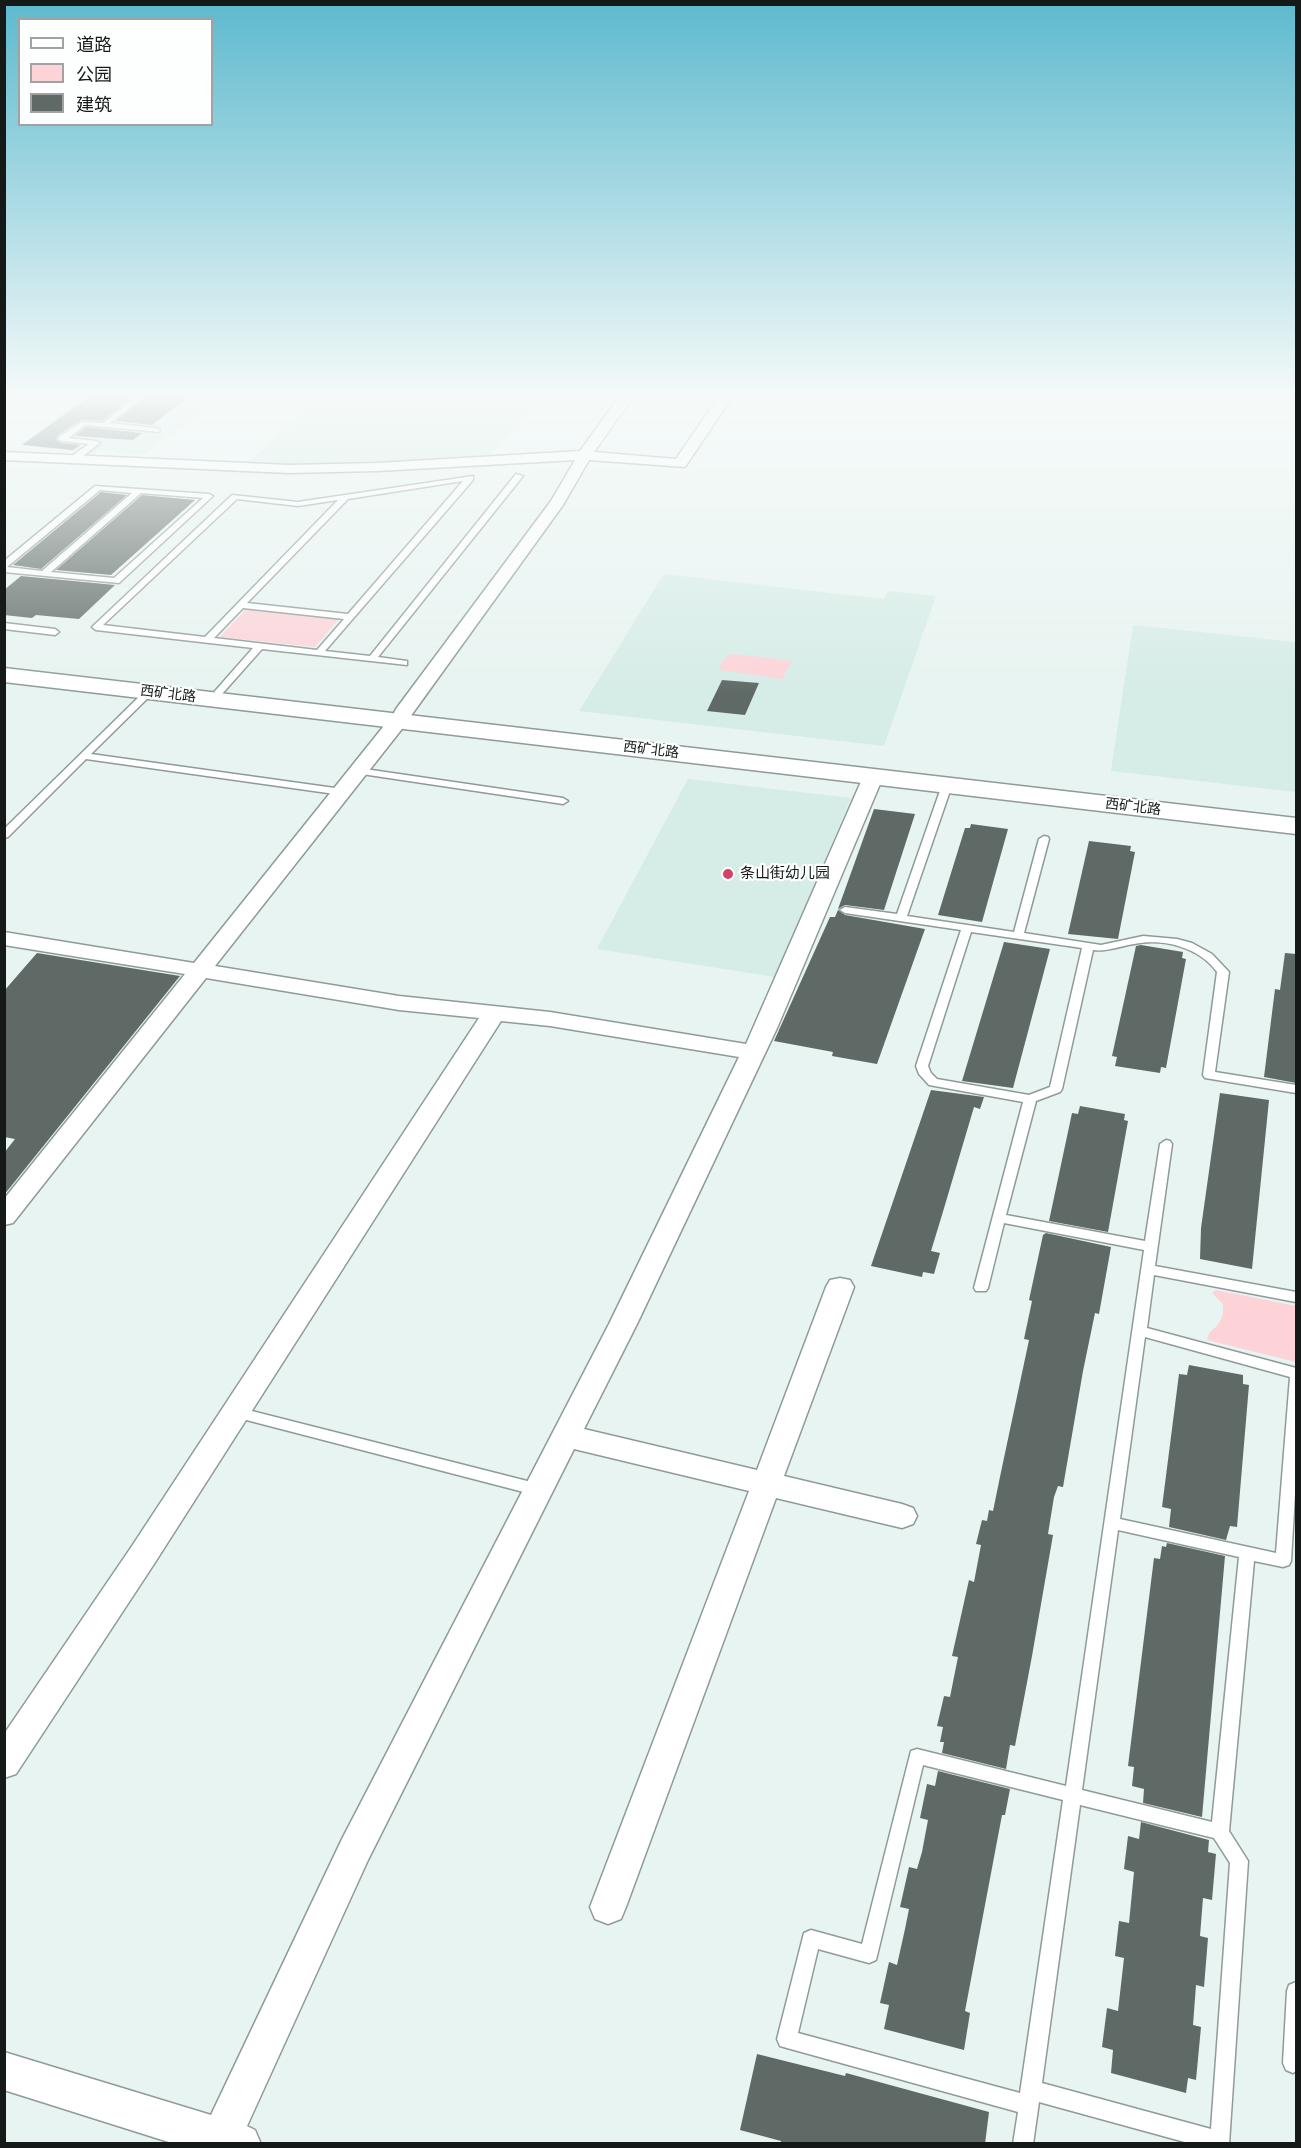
<!DOCTYPE html>
<meta charset="utf-8">
<style>
body{margin:0}
#map{position:relative;width:1301px;height:2148px;overflow:hidden;background:#e8f4f1;font-family:"Work Sans","Noto Sans SC",sans-serif}
canvas{display:block}
.frame{position:absolute;inset:0;border:6px solid #151918;pointer-events:none}
.legend{position:absolute;left:18px;top:18px;width:195px;height:108px;box-sizing:border-box;background:#fcfffe;border:2px solid #a0a3a2;margin:0;padding:8px 10px;list-style:none;font-size:18px;color:#151918}
.legend li{display:flex;align-items:center;gap:12px;height:30px}
.legend b{width:30px;border:2px solid #a0a3a2}
</style>
<div id="map">
<canvas width="1301" height="2148"></canvas>
<div class="frame"></div>
<ul class="legend">
<li><b style="height:8px;background:#fff"></b>道路</li>
<li><b style="height:16px;background:#fdd3d8"></b>公园</li>
<li><b style="height:16px;background:#5f6a67"></b>建筑</li>
</ul>
</div>
<script>
const ctx = document.querySelector('canvas').getContext('2d');
ctx.lineJoin = 'round';
function fillPath(path, color) { ctx.fillStyle = color; ctx.fill(path, 'evenodd'); }
function strokePath(path, color, width, dash) { ctx.strokeStyle = color; ctx.lineWidth = width; ctx.lineCap = dash ? 'butt' : 'round'; ctx.setLineDash(dash || []); ctx.stroke(path); }
function drawText(font, color, halo, rows, align = 'center') {
  ctx.font = font + ' "Work Sans","Noto Sans SC",sans-serif'; ctx.lineWidth = 4.5; ctx.setLineDash([]); ctx.textBaseline = 'middle'; ctx.strokeStyle = halo; ctx.fillStyle = color; for (const [text, x, y, turn = 0] of rows) {
    ctx.save(); ctx.translate(x, y); ctx.rotate((+turn || 0) * Math.PI / 180); ctx.textAlign = isNaN(turn) ? turn : align; if (halo) ctx.strokeText(text, 0, 0); ctx.fillText(text, 0, 0); ctx.restore();
  }
}
const built = new Path2D(`
 M 92,393 L 224,393 L 144,455 L 97,450 L 92,453 L 18,445 Z
 M 326,393 L 545,393 L 489,456 L 318,467 L 246,464 Z
 M 664,574 L 884,599 L 888,591 L 936,596 L 884,746 L 579,711 Z
 M 1133,625 L 1296,642 L 1296,792 L 1111,771 Z
 M 688,779 L 851,798 L 775,977 L 597,949 Z`);
const green = new Path2D(`
 M 246,609 L 339,619 L 315,647 L 220,637 Z
 M 734,654 L 792,661 L 782,679 L 721,670 L 719,667 L 728,655 Z
 M 1216,1290 L 1296,1306 L 1296,1362 L 1207,1340 L 1209,1333 C 1220,1324 1224,1318 1223,1304 L 1212,1293 Z`);
const building = new Path2D(`
 M 94,393 L 138,393 L 102,421 L 81,420 L 58,435 L 56,440 L 61,443 L 80,445 L 73,450 L 22,445 Z
 M 151,393 L 193,393 L 152,425 L 116,421 Z
 M 86,427 L 142,433 L 133,440 L 75,436 Z
 M 101,492 L 127,495 L 41,569 L 13,565 Z
 M 142,495 L 195,500 L 111,575 L 56,570 Z
 M 21,576 L 115,585 L 79,619 L 36,615 L 32,618 L 4,615 L 4,590 Z
 M 722,680 L 759,683 L 745,715 L 707,711 Z
 M 874,809 L 915,814 L 884,910 L 845,905 L 838,909 Z
 M 971,824 L 1008,829 L 982,922 L 938,915 L 965,828 L 970,828 Z
 M 1089,841 L 1131,846 L 1130,851 L 1135,852 L 1118,939 L 1068,934 Z
 M 838,910 L 845,915 L 925,929 L 877,1064 L 832,1056 L 833,1052 L 774,1041 L 830,917 L 835,917 Z
 M 1004,942 L 1050,949 L 1013,1088 L 962,1081 Z
 M 1141,945 L 1183,952 L 1182,958 L 1186,959 L 1166,1068 L 1161,1067 L 1160,1073 L 1115,1066 L 1117,1057 L 1112,1056 L 1136,946 Z
 M 37,953 L 180,976 L 4,1195 L 4,1153 L 15,1139 L 4,1137 L 4,991 Z
 M 1285,953 L 1296,954 L 1296,1083 L 1264,1077 L 1275,989 L 1280,990 Z
 M 931,1090 L 984,1097 L 980,1109 L 974,1107 L 942,1215 L 931,1251 L 940,1253 L 934,1274 L 923,1272 L 922,1277 L 871,1266 Z
 M 1220,1093 L 1269,1100 L 1252,1269 L 1200,1259 L 1201,1228 Z
 M 1080,1106 L 1125,1114 L 1124,1120 L 1128,1121 L 1108,1232 L 1049,1221 L 1072,1113 L 1078,1114 Z
 M 1046,1233 L 1111,1247 L 1099,1314 L 1095,1313 L 1083,1371 L 1063,1487 L 1058,1486 L 1054,1497 L 1048,1534 L 1053,1535 L 1032,1656 L 1015,1746 L 1010,1745 L 1006,1769 L 942,1753 L 944,1742 L 940,1742 L 943,1727 L 937,1726 L 944,1696 L 950,1697 L 958,1657 L 952,1656 L 969,1580 L 974,1582 L 981,1545 L 976,1544 L 982,1520 L 987,1521 L 989,1510 L 993,1511 L 1001,1472 L 1029,1340 L 1024,1339 L 1032,1301 L 1029,1300 L 1043,1235 Z
 M 1189,1365 L 1243,1375 L 1243,1384 L 1249,1385 L 1237,1527 L 1230,1526 L 1226,1540 L 1169,1527 L 1171,1509 L 1162,1507 L 1179,1374 L 1187,1375 Z
 M 1167,1543 L 1225,1556 L 1202,1817 L 1143,1803 L 1144,1789 L 1132,1786 L 1134,1767 L 1128,1766 L 1154,1558 L 1160,1559 L 1162,1546 L 1166,1547 Z
 M 938,1771 L 1010,1789 L 1005,1815 L 1002,1815 L 965,2011 L 970,2013 L 964,2050 L 884,2029 L 889,2005 L 880,2003 L 889,1962 L 897,1965 L 905,1929 L 909,1909 L 900,1907 L 909,1867 L 917,1869 L 922,1852 L 928,1820 L 920,1818 L 927,1784 L 935,1786 Z
 M 1141,1822 L 1209,1840 L 1208,1852 L 1216,1854 L 1212,1900 L 1203,1898 L 1200,1936 L 1208,1938 L 1204,1987 L 1196,1985 L 1193,2025 L 1201,2027 L 1196,2080 L 1188,2078 L 1186,2093 L 1111,2073 L 1113,2050 L 1102,2047 L 1107,2008 L 1118,2011 L 1124,1958 L 1115,1956 L 1119,1921 L 1129,1923 L 1134,1872 L 1124,1869 L 1128,1836 L 1139,1839 Z
 M 757,2054 L 845,2076 L 846,2073 L 989,2112 L 985,2144 L 781,2144 L 781,2141 L 740,2130 Z`);
const lane = new Path2D(`
 M 142,393 L 149,393 L 110,423 L 156,428 L 160,430 L 159,432 L 85,425 L 69,438 L 96,441 L 100,443 L 78,460 L 72,460 L 72,456 L 89,444 L 62,441 L 58,439 L 59,437 L 82,422 L 103,423 Z
 M 516,474 L 523,476 L 378,657 L 407,661 L 407,665 L 262,649 L 222,694 L 219,695 L 214,692 L 216,690 L 253,648 L 96,630 L 92,627 L 232,495 L 298,502 L 473,476 L 473,480 L 325,651 L 370,656 ZM 463,481 L 348,614 L 247,603 L 348,499 ZM 237,499 L 298,506 L 338,500 L 205,637 L 103,625 ZM 243,608 L 344,619 L 317,650 L 214,638 Z
 M 95,486 L 209,494 L 213,496 L 119,583 L 4,572 L 4,561 ZM 100,490 L 132,493 L 42,571 L 7,567 ZM 141,493 L 203,498 L 114,578 L 51,572 Z
 M 4,623 L 55,629 L 59,632 L 55,635 L 4,629 Z
 M 150,688 L 153,689 L 153,693 L 91,754 L 342,789 L 347,792 L 342,795 L 86,759 L 8,837 L 4,838 L 4,829 L 147,689 Z
 M 358,768 L 563,798 L 568,801 L 563,804 L 355,773 L 353,771 Z
 M 947,782 L 952,785 L 907,916 L 1014,932 L 1039,839 L 1044,836 L 1048,837 L 1049,839 L 1024,933 L 1101,945 L 1143,936 L 1177,939 L 1192,943 L 1212,954 L 1229,972 L 1215,1072 L 1296,1085 L 1296,1093 L 1205,1078 L 1203,1075 L 1217,972 C 1199,947 1163,938 1134,944 C 1120,946 1107,952 1093,950 L 1062,1089 L 1060,1092 L 1036,1101 L 1006,1215 L 1145,1241 L 1160,1144 L 1166,1140 L 1170,1141 L 1172,1144 L 1155,1266 L 1296,1292 L 1296,1302 L 1154,1275 L 1147,1328 L 1296,1368 L 1296,1477 L 1291,1561 L 1289,1565 L 1283,1567 L 1254,1561 L 1229,1831 L 1248,1861 L 1229,2144 L 1192,2144 L 1039,2102 L 1033,2144 L 1013,2144 L 1018,2112 L 787,2048 L 780,2046 L 777,2039 L 804,1933 L 811,1930 L 862,1944 L 911,1751 L 917,1749 L 1066,1786 L 1144,1250 L 1004,1223 L 988,1288 L 986,1291 L 976,1291 L 974,1288 L 1023,1102 L 929,1085 L 919,1074 L 916,1066 L 961,930 L 845,913 L 840,910 L 845,907 L 897,914 L 942,785 ZM 971,932 L 1082,948 L 1050,1087 L 1029,1095 L 937,1079 L 931,1073 L 928,1066 ZM 1145,1337 L 1290,1377 L 1276,1553 L 1120,1519 ZM 1118,1530 L 1239,1557 L 1212,1822 L 1082,1790 ZM 923,1765 L 1063,1800 L 1020,2093 L 798,2033 L 818,1949 L 869,1963 L 876,1960 ZM 1080,1805 L 1214,1838 L 1230,1863 L 1211,2129 L 1042,2083 Z
 M 236,1407 L 539,1484 L 544,1486 L 547,1490 L 544,1494 L 539,1496 L 231,1416 L 229,1412 L 231,1408 Z
 M 1296,1982 L 1296,2071 L 1293,2073 L 1286,2070 L 1283,2063 L 1287,1991 L 1289,1985 Z`);
const street = new Path2D(`
 M 622,393 L 636,393 L 594,452 L 676,459 L 721,393 L 735,393 L 685,467 L 589,460 L 563,505 L 410,717 L 405,718 L 407,721 L 405,725 L 215,966 L 399,996 L 550,1012 L 746,1044 L 863,777 L 866,773 L 880,773 L 883,777 L 778,1026 L 637,1324 L 584,1429 L 757,1470 L 826,1287 L 830,1280 L 840,1278 L 850,1280 L 854,1287 L 784,1476 L 902,1504 L 913,1508 L 917,1516 L 913,1524 L 902,1528 L 776,1498 L 626,1907 L 621,1919 L 608,1924 L 595,1919 L 590,1907 L 749,1491 L 574,1449 L 368,1860 L 247,2126 L 255,2130 L 261,2144 L 175,2144 L 4,2090 L 4,2052 L 211,2115 L 342,1839 L 609,1324 L 739,1057 L 550,1026 L 501,1021 L 154,1564 L 16,1774 L 4,1778 L 4,1734 L 132,1546 L 479,1018 L 399,1010 L 206,978 L 13,1223 L 4,1225 L 4,1199 L 185,974 L 4,945 L 4,932 L 194,963 L 391,717 L 396,716 L 394,713 L 396,709 L 551,501 L 575,460 L 378,471 L 289,473 L 4,460 L 4,452 L 289,465 L 378,463 L 580,451 Z`);
const secondary = new Path2D(`
 M 4,668 L 1296,818 L 1296,834 L 4,682 Z`);
const markers = [
 [728,874,6,"#d24266"]
];
const farStreetnames = [
 ["西矿北路",168,694,7],
 ["西矿北路",651,750,7],
 ["西矿北路",1133,807,7]
];
const poiNames = [
 ["条山街幼儿园",740,874]
];
fillPath(built, '#d6ece6');
fillPath(green, '#fdd3d8');
fillPath(building, '#5f6a67');
strokePath(lane, '#8f9b98', 3);
strokePath(street, '#8f9b98', 3);
strokePath(secondary, '#8f9b98', 3);
fillPath(lane, '#fff');
fillPath(street, '#fff');
fillPath(secondary, '#fff');
const sky = ctx.createLinearGradient(0, 0, 0, 694);
sky.addColorStop(0, '#5db9ce');
sky.addColorStop(0.57, '#f5faf9');
sky.addColorStop(1, '#f5faf900');
ctx.fillStyle = sky;
ctx.fillRect(0, 0, 1301, 694);
for (const [x, y, r, color] of markers) { const dot = new Path2D(); dot.arc(x, y, r, 0, 2 * Math.PI); ctx.fillStyle = color; ctx.fill(dot); strokePath(dot, '#fcfffe', 2); }
drawText('14px', '#151918', '#fcfffe', farStreetnames);
drawText('15px', '#151918', '#fcfffe', poiNames, 'left');
</script>
